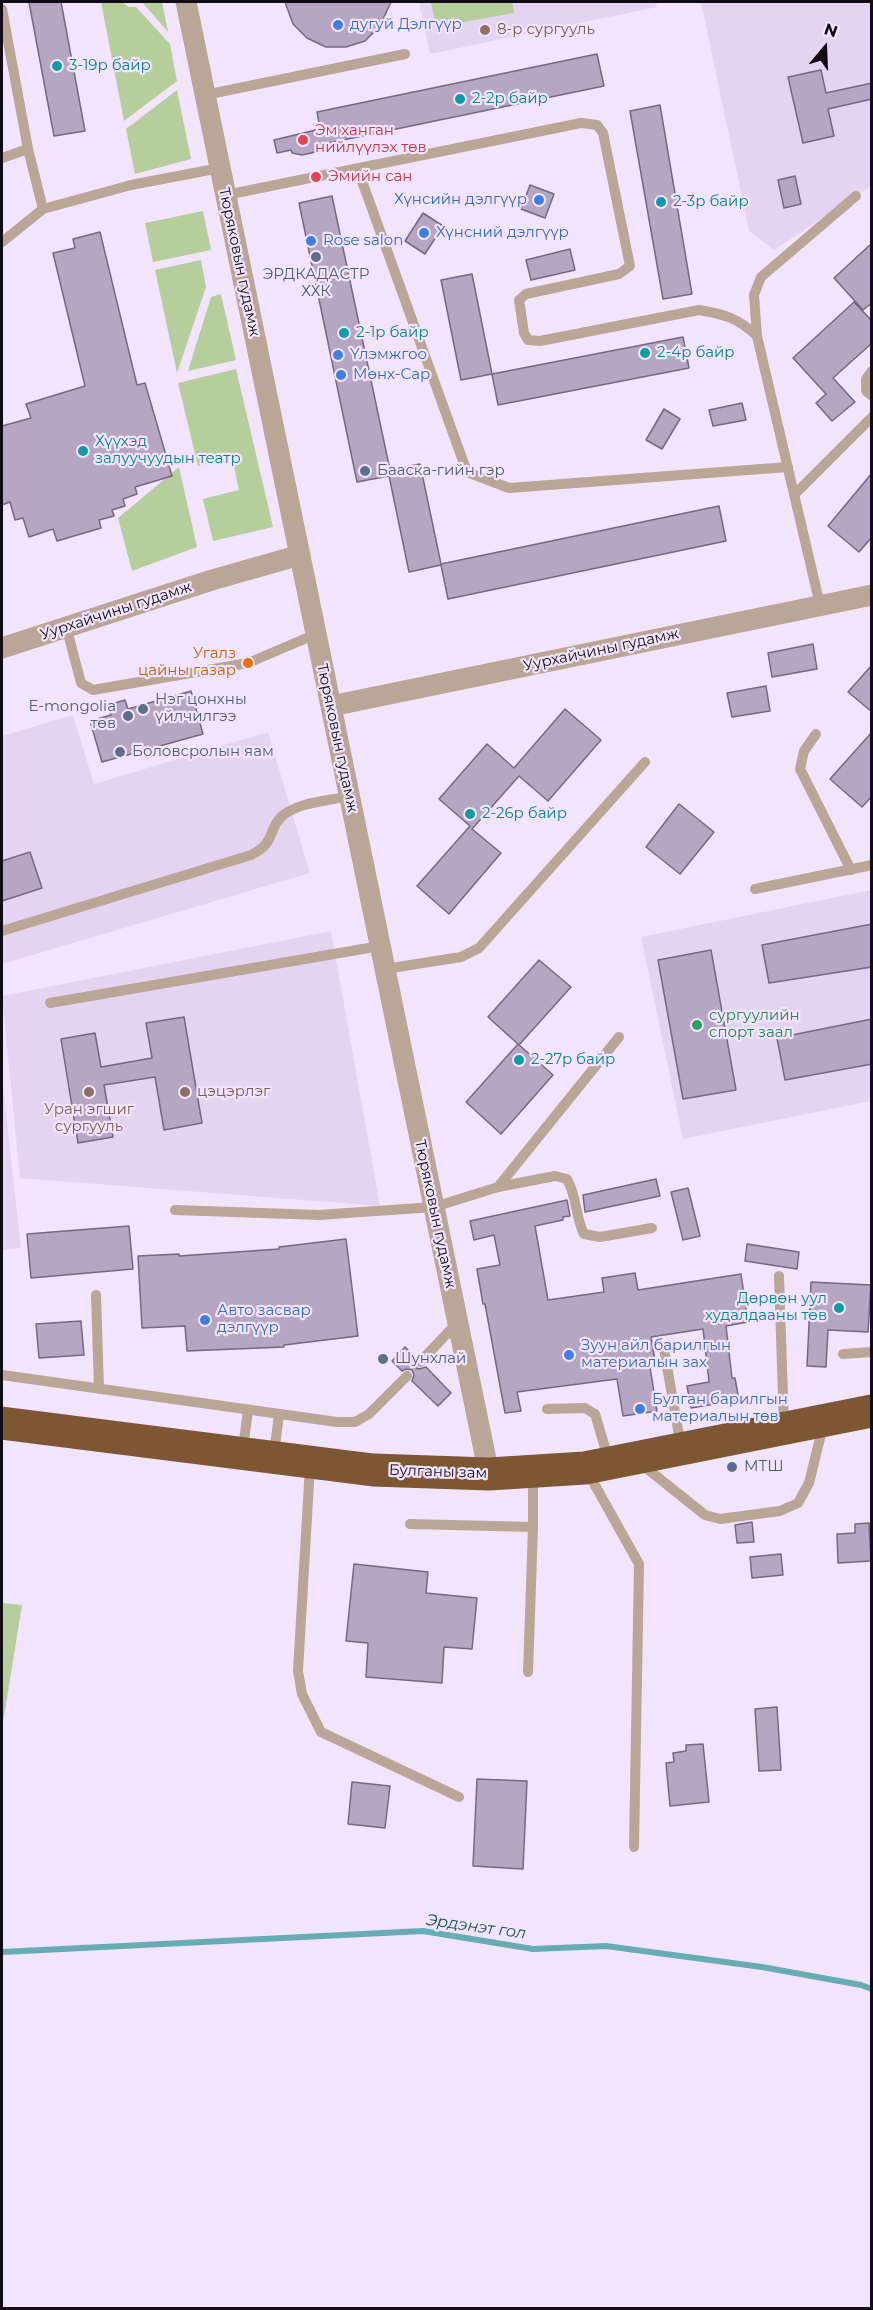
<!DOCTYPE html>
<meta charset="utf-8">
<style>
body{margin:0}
#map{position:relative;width:873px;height:2310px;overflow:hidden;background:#f3e4fe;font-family:Montserrat,sans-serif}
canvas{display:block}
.frame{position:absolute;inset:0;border:3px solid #110b16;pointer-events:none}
.north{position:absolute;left:795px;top:18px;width:60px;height:60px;-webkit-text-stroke:4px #f3e4fe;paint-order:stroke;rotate:19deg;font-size:16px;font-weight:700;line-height:24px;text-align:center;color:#110b16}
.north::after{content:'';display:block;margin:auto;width:21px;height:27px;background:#110b16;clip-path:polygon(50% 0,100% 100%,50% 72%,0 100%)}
</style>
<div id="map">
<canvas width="873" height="2310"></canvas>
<div class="frame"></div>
<div class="north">N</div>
</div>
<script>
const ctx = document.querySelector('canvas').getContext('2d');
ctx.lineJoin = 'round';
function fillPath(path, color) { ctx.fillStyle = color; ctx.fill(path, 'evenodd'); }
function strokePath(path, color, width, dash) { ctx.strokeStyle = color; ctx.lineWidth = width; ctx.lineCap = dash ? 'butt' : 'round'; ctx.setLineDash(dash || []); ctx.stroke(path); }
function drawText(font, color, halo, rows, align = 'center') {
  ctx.font = font + ' Montserrat,sans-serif'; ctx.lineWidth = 4.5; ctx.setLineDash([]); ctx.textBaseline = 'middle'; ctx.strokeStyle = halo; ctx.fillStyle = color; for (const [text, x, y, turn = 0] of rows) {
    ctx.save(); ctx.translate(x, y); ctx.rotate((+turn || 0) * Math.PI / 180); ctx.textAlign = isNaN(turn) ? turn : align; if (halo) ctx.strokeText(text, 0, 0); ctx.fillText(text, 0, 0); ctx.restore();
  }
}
const built = new Path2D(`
 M 419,2 L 656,2 L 657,7 L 430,54 Z
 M 701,2 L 871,2 L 871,186 L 774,250 L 749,231 Z
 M 73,715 L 94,784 L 268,732 L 310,873 L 2,964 L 2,736 Z
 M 871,890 L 871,1101 L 683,1139 L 641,937 Z
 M 331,931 L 380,1206 L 20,1178 L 2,996 Z
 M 2,1077 L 21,1248 L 2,1250 Z`);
const green = new Path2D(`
 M 101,2 L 122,2 L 129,7 L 136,7 L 170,44 L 177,81 L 124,121 Z
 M 142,2 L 162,2 L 168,32 Z
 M 431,2 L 512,2 L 514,13 L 436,27 Z
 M 177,90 L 191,159 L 135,174 L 126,129 Z
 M 203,211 L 211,250 L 153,262 L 145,223 Z
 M 201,260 L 206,287 L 177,373 L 155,270 Z
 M 221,294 L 236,360 L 188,371 L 211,297 Z
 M 236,369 L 273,527 L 213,541 L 203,499 L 239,490 L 232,458 L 198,466 L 178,383 Z
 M 179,467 L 197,547 L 132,571 L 118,518 Z
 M 2,1603 L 22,1605 L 2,1729 Z`);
const stream = new Path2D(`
 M 2,1952 L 423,1931 L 533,1949 L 606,1946 L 762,1967 L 861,1985 L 872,1989`);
const building = new Path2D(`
 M 29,2 L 61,2 L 85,131 L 54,136 Z
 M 285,2 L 391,2 L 380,26 L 365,41 L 346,47 L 326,47 L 307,38 L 293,24 Z
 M 597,54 L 604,86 L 319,145 L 320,151 L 302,155 L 292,153 L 291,150 L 277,153 L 274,140 L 320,129 L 317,112 Z
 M 821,70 L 826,93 L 872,83 L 872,99 L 828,109 L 834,136 L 803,143 L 788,77 Z
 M 660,105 L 692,294 L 663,299 L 630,111 Z
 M 795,176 L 801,204 L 784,208 L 778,180 Z
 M 530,185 L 554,194 L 545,218 L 521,209 Z
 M 332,196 L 390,470 L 420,464 L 441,564 L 719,506 L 726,541 L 448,599 L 441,565 L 409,572 L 389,476 L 357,482 L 299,203 Z
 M 423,213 L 443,226 L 425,254 L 405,241 Z
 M 100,232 L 137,385 L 145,383 L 172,476 L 135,487 L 137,494 L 123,499 L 125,506 L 112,510 L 114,516 L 99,520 L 101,528 L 57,541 L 53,529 L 29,537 L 23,518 L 15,520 L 10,502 L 2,505 L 2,426 L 31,418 L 26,404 L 85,386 L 53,253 L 75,248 L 73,239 Z
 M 872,243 L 872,303 L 863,310 L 834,278 Z
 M 570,249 L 575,270 L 531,280 L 526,260 Z
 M 472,274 L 492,374 L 461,380 L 441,280 Z
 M 854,302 L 872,321 L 872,343 L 833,378 L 855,402 L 832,421 L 816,403 L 826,394 L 793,358 Z
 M 683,337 L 689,368 L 498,405 L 492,374 Z
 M 742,403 L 746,420 L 713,426 L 709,410 Z
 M 664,409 L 680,419 L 662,449 L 646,440 Z
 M 872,473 L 872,537 L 859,552 L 828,526 Z
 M 813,644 L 817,669 L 772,677 L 768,653 Z
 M 872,665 L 872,712 L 848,692 Z
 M 766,686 L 770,711 L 732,717 L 727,693 Z
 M 191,691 L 203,734 L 102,762 L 90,721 L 111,715 L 108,705 L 125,700 L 128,709 Z
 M 565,709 L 601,740 L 548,801 L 519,776 L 472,829 L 501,853 L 449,914 L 417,886 L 470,826 L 439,799 L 487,744 L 514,768 Z
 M 872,732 L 872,796 L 862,807 L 830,779 Z
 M 679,804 L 714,832 L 680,874 L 646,847 Z
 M 30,852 L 42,888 L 2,901 L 2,861 Z
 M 872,924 L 872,967 L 769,983 L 762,945 Z
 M 711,950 L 736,1090 L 683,1099 L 658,960 Z
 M 539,960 L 571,987 L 519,1045 L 488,1017 Z
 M 184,1017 L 202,1123 L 164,1130 L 155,1077 L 104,1085 L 113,1137 L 78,1143 L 61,1039 L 95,1033 L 101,1067 L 152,1058 L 146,1023 Z
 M 872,1019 L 872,1064 L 785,1080 L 777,1038 Z
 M 518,1044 L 553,1075 L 501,1134 L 466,1102 Z
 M 656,1179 L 660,1196 L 585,1212 L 583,1195 Z
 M 688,1188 L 700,1236 L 683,1240 L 671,1192 Z
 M 567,1200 L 570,1216 L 563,1217 L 563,1220 L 535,1226 L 548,1300 L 604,1292 L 602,1278 L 635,1273 L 638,1290 L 741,1274 L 748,1322 L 726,1326 L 732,1378 L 735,1378 L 739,1400 L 691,1408 L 687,1386 L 709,1382 L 703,1329 L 651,1337 L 656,1366 L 650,1367 L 657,1411 L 623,1416 L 617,1379 L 517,1392 L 521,1411 L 505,1413 L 485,1304 L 483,1304 L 477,1269 L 500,1265 L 494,1235 L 474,1240 L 470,1221 Z
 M 129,1226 L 133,1269 L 31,1278 L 27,1234 Z
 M 346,1239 L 358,1336 L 284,1345 L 284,1347 L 187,1351 L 185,1326 L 142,1328 L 138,1256 L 179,1254 L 179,1256 L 279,1249 L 279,1247 Z
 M 747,1244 L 799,1252 L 797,1269 L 745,1261 Z
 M 811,1282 L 871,1285 L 868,1332 L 828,1330 L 826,1367 L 807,1366 Z
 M 81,1321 L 84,1355 L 39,1358 L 36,1324 Z
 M 405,1347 L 415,1357 L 413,1361 L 414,1367 L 419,1369 L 426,1367 L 451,1393 L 438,1406 L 412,1381 L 414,1375 L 412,1370 L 406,1369 L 402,1371 L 392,1361 Z
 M 752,1522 L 754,1542 L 737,1543 L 735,1525 Z
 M 869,1523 L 871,1561 L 838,1563 L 837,1534 L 855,1533 L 855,1524 Z
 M 781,1554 L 783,1575 L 752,1578 L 750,1557 Z
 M 354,1564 L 428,1572 L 426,1593 L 477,1598 L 472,1649 L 444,1647 L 442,1683 L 366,1677 L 368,1643 L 346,1641 Z
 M 777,1707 L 781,1770 L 759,1771 L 755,1709 Z
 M 703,1744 L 709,1802 L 670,1806 L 666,1763 L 674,1762 L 673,1753 L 686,1751 L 686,1745 Z
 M 477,1779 L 527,1781 L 523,1869 L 473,1866 Z
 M 352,1782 L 390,1786 L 385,1828 L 348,1824 Z`);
const lane = new Path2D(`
 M 2,9 L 28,149 L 43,209 L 131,185 L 220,168
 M 205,95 L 405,54
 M 2,158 L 28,149
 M 358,170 L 467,472 L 509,488 L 788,467
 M 226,195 L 581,123 L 597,125 L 603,133 L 630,266 L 619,274 L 526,294 L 519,300 L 524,333 L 528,340 L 540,341 L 699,310 C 724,314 738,318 757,336 L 820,605
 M 2,242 L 43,209
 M 757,336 L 754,295 L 761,277 L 856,196
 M 872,371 L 866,379 L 866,391 L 872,396
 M 794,495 L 872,417
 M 66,626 L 81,683 L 93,690 L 248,663 L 316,634
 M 816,734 L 804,751 L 800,769 L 851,870
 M 755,889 L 872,865
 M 2,931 L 251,855 C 277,842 267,830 282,816 C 299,802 329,801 349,796
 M 385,969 L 461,957 L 479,948 L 645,762
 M 50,1003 L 380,946
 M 498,1187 L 619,1037
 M 175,1210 L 319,1215 L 434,1207 L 498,1187 L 555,1176 L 567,1179 C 577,1196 575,1216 584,1234 L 600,1237 L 652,1228
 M 779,1276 L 784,1426
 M 96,1295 L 99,1389
 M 664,1349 L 681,1447
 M 843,1354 L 872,1352
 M 420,1362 L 458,1322
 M 2,1375 L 337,1422 L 355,1422 L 369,1414 L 407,1376
 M 547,1409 L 585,1408 L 595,1414 L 609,1461
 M 243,1449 L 248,1410
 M 274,1454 L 279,1414
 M 640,1463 L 705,1515 L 720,1519 L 780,1511 L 798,1503 L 809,1483 L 823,1426
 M 310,1466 L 298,1671 L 302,1694 L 321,1732 L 459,1797
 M 587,1471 L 639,1564 L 634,1847
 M 410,1524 L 533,1527
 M 528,1672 L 533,1527 L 533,1475`);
const street = new Path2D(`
 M 186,2 L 489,1474
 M 2,648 L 212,580 L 300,555
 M 331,706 L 872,595`);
const highway = new Path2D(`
 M 2,1423 L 373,1470 L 489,1474 L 585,1468 L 872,1411`);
const markers = [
 [338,25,6,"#3f7fe0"],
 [485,30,6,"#8d6e63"],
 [57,66,6,"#0f9aa8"],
 [460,99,6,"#0f9aa8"],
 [303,140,6,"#e0444e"],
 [316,177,6,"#e0444e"],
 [539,200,6,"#3f7fe0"],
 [661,202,6,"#0f9aa8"],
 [424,233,6,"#3f7fe0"],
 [311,241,6,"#3f7fe0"],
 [316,257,6,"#5c6f8a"],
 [344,333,6,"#0f9aa8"],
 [645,353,6,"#0f9aa8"],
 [338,355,6,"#3f7fe0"],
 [341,375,6,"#3f7fe0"],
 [83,451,6,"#0f9aa8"],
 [365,471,6,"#5c6f8a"],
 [248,663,6,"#e8710a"],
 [143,709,6,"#5c6f8a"],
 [128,716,6,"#5c6f8a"],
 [120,752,6,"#5c6f8a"],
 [470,814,6,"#0f9aa8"],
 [697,1025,6,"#2e9e5b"],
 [519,1060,6,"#0f9aa8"],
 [89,1092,6,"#8d6e63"],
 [185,1092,6,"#8d6e63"],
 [839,1308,6,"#0f9aa8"],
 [205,1320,6,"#3f7fe0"],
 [569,1355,6,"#3f7fe0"],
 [383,1359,6,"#5c6f8a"],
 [640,1409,6,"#3f7fe0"],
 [732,1467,6,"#5c6f8a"]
];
const shopNames = [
 ["дугуй Дэлгүүр",350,25],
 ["Хүнсийн дэлгүүр",527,200,"right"],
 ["Хүнсний дэлгүүр",436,233],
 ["Rose salon",323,241],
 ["Үлэмжгоо",350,355],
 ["Мөнх-Сар",353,375],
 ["Авто засвар",217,1311],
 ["дэлгүүр",217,1328],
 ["Зуун айл барилгын",581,1346],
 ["материалын зах",581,1363],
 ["Булган барилгын",652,1400],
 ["материалын төв",652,1417]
];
const educationNames = [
 ["8-р сургууль",497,30],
 ["цэцэрлэг",197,1092],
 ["Уран эгшиг",89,1110,"center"],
 ["сургууль",89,1127,"center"]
];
const cultureNames = [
 ["3-19р байр",69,66],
 ["2-2р байр",472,99],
 ["2-3р байр",673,202],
 ["2-1р байр",356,333],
 ["2-4р байр",657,353],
 ["Хүүхэд",95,442],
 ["залуучуудын театр",95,459],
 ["2-26р байр",482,814],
 ["2-27р байр",531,1060],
 ["Дөрвөн уул",827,1299,"right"],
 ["худалдааны төв",827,1316,"right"]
];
const healthNames = [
 ["Эм ханган",315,131],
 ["нийлүүлэх төв",315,148],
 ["Эмийн сан",328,177]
];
const streetNames = [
 ["Тюряковын гудамж",239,262,78],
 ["Уурхайчины гудамж",116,611,-18],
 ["Уурхайчины гудамж",601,650,-12],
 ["Тюряковын гудамж",337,738,78],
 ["Тюряковын гудамж",435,1214,78],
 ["Булганы зам",438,1472,2]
];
const serviceNames = [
 ["ЭРДКАДАСТР",316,275,"center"],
 ["ХХК",316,292,"center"],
 ["Бааска-гийн гэр",377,471],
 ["Нэг цонхны",155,700],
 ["үйлчилгээ",155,717],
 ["E-mongolia",116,707,"right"],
 ["төв",116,724,"right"],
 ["Боловсролын яам",132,752],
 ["Шунхлай",395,1359],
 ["МТШ",744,1467]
];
const foodNames = [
 ["Угалз",236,654],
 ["цайны газар",236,671]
];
const leisureNames = [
 ["сургуулийн",709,1016],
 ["спорт заал",709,1033]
];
const waterNames = [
 ["Эрдэнэт гол",476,1927,8]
];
fillPath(built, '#e4d4f2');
fillPath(green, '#b6cd9c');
strokePath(stream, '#67acb4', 6);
fillPath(building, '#b6a5c3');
strokePath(building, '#776783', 1.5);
strokePath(lane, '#b9a696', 10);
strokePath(street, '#b9a696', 21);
strokePath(highway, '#7d5734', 33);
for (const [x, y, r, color] of markers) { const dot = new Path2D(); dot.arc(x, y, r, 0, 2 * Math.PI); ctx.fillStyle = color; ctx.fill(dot); strokePath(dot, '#f3e4fe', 2); }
drawText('15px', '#366cbe', '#f3e4fe', shopNames, 'left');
drawText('15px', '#785e54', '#f3e4fe', educationNames, 'left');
drawText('15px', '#0d838f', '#f3e4fe', cultureNames, 'left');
drawText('15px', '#be3a42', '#f3e4fe', healthNames, 'left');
drawText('15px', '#110b16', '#f3e4fe', streetNames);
drawText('15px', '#4e5e75', '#f3e4fe', serviceNames, 'left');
drawText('15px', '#c56008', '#f3e4fe', foodNames, 'right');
drawText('15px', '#27864d', '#f3e4fe', leisureNames, 'left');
drawText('italic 16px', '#155258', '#f3e4fe', waterNames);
</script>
